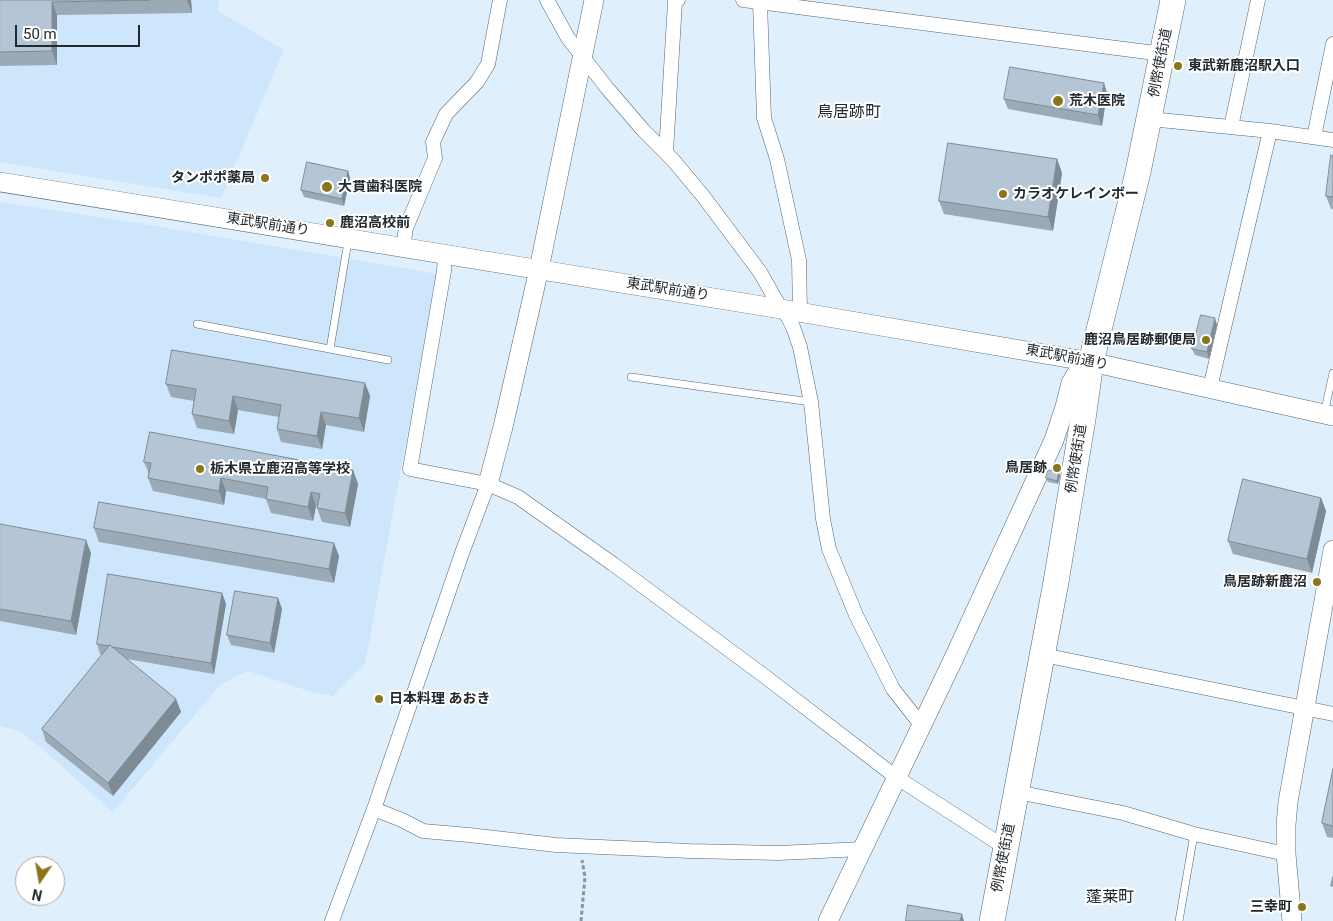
<!DOCTYPE html>
<meta charset="utf-8">
<style>
body{margin:0}
#map{position:relative;width:1333px;height:921px;overflow:hidden;background:#e0effc;font-family:Roboto,sans-serif}
canvas{display:block}
.north{position:absolute;left:15px;top:856px;width:50px;height:50px;box-sizing:border-box;background:#fff;border:1px solid #a7a9ac;border-radius:50%;rotate:192deg;font-size:14px;font-weight:700;line-height:20px;text-align:center;color:#22292f}
.north::after{content:'';display:block;margin:auto;width:18px;height:22px;background:#8c7519;clip-path:polygon(50% 0,100% 100%,50% 72%,0 100%)}
.scale{position:absolute;left:15px;top:25px;width:125px;height:22px;box-sizing:border-box;border:2px solid #22292f;border-top:0;padding-left:6px;font-size:15px;line-height:18px;white-space:nowrap;color:#22292f;-webkit-text-stroke:4px #fff;paint-order:stroke}
</style>
<div id="map">
<canvas width="1333" height="921"></canvas>
<div class="north">N</div>
<div class="scale">50 m</div>
</div>
<script>
const ctx = document.querySelector('canvas').getContext('2d');
ctx.lineJoin = 'round';
function fillPath(path, color) { ctx.fillStyle = color; ctx.fill(path, 'evenodd'); }
function strokePath(path, color, width, dash) { ctx.strokeStyle = color; ctx.lineWidth = width; ctx.lineCap = dash ? 'butt' : 'round'; ctx.setLineDash(dash || []); ctx.stroke(path); }
function drawText(font, color, halo, rows, align = 'center') {
  ctx.font = font + ' Roboto,"Noto Sans JP",sans-serif'; ctx.lineWidth = 4; ctx.setLineDash([]); ctx.textBaseline = 'middle'; ctx.strokeStyle = halo; ctx.fillStyle = color; for (const [text, x, y, turn = 0] of rows) {
    ctx.save(); ctx.translate(x, y); ctx.rotate((+turn || 0) * Math.PI / 180); ctx.textAlign = isNaN(turn) ? turn : align; if (halo) ctx.strokeText(text, 0, 0); ctx.fillText(text, 0, 0); ctx.restore();
  }
}
const built = new Path2D(`
 M 0,0 L 219,0 L 218,11 L 284,50 L 221,198 L 0,162 Z
 M 0,202 L 144,224 L 437,274 L 365,664 L 333,696 L 312,692 L 248,671 L 221,684 L 113,812 L 42,749 L 20,731 L 0,726 Z`);
const path = new Path2D(`
 M 581,921 L 585,877 L 582,860`);
const lane = new Path2D(`
 M 197,324 L 388,360
 M 330,349 L 346,253 L 349,239
 M 631,377 L 811,402
 M 1324,414 L 1333,373
 M 1179,921 L 1194,834`);
const street = new Path2D(`
 M 547,0 L 568,38 L 607,88 L 643,130 L 673,160 L 703,196 L 760,272 L 781,309 L 788,317 L 793,327 L 800,347 L 811,402 L 823,519 L 829,549 L 856,615 L 893,689 L 922,726
 M 743,0 L 1163,54
 M 760,2 L 764,118 L 777,159 L 799,260 L 800,312
 M 1150,119 L 1270,131 L 1333,140
 M 1231,127 L 1258,0
 M 1314,137 L 1333,44
 M 666,152 L 675,2 L 678,0
 M 403,247 L 406,228 L 435,158 L 433,142 L 446,114 L 477,82 L 488,64 L 500,0
 M 445,254 L 444,271 L 410,469 L 488,484 L 518,497 L 613,564 L 763,675 L 896,777 L 1006,848
 M 1210,388 L 1270,131
 M 1043,655 L 1333,714
 M 1017,792 L 1123,813 L 1194,834 L 1286,854
 M 374,809 L 402,820 L 423,831 L 469,835 L 556,845 L 689,851 L 779,853 L 862,849
 M 332,921 L 374,809 L 462,553 L 488,484`);
const secondary = new Path2D(`
 M 0,182 L 781,309 L 1091,362 L 1333,416
 M 488,484 L 503,427 L 539,269 L 594,0
 M 828,921 L 953,660 L 1054,440 L 1065,407 L 1071,383 L 1077,373 L 1091,362
 M 1292,921 L 1286,854 L 1286,825 L 1288,802 L 1333,550`);
const highway = new Path2D(`
 M 992,921 L 1056,582 L 1083,419 L 1091,362 L 1138,172 L 1173,0`);
const wall = new Path2D(`
 M 0,0 L 191,0 L 192,13 L 57,15 L 57,65 L 0,66 Z
 M 1107,93 L 1102,126 L 1008,109 L 1004,99 Z
 M 1333,156 L 1333,209 L 1331,209 L 1326,196 Z
 M 1057,159 L 1062,173 L 1053,231 L 944,214 L 939,201 Z
 M 348,171 L 350,178 L 344,206 L 304,197 L 301,190 Z
 M 1217,325 L 1209,359 L 1195,355 L 1192,349 Z
 M 365,383 L 370,396 L 364,432 L 326,425 L 322,449 L 281,442 L 277,429 L 279,417 L 238,410 L 234,434 L 197,428 L 192,414 L 194,401 L 171,397 L 166,384 Z
 M 144,462 L 353,470 L 358,484 L 350,527 L 322,522 L 317,508 L 317,506 L 316,506 L 313,521 L 271,513 L 266,499 L 226,491 L 224,505 L 153,491 L 148,478 L 149,474 Z
 M 1059,472 L 1060,476 L 1058,484 L 1048,482 L 1046,478 Z
 M 1321,498 L 1326,511 L 1312,573 L 1233,554 L 1228,541 Z
 M 0,524 L 91,553 L 76,635 L 0,621 Z
 M 94,528 L 339,556 L 334,583 L 99,542 Z
 M 222,593 L 226,604 L 214,674 L 127,659 L 176,699 L 181,712 L 113,796 L 46,742 L 42,729 L 102,655 L 100,654 L 97,644 Z
 M 278,598 L 282,609 L 274,653 L 231,645 L 227,635 Z
 M 1333,769 L 1333,838 L 1327,837 L 1322,823 Z`);
const shadedWall = new Path2D(`
 M 187,0 L 191,0 L 192,13 Z
 M 52,2 L 57,15 L 57,65 L 52,51 Z
 M 1104,83 L 1107,93 L 1102,126 L 1098,115 Z
 M 1057,159 L 1062,173 L 1053,231 L 1048,217 Z
 M 348,171 L 350,178 L 344,206 L 342,199 Z
 M 1215,318 L 1217,325 L 1209,359 L 1207,352 Z
 M 365,383 L 370,396 L 364,432 L 359,418 Z
 M 233,396 L 238,410 L 234,434 L 229,421 Z
 M 321,412 L 326,425 L 322,449 L 317,436 Z
 M 353,470 L 358,484 L 350,527 L 345,513 Z
 M 1059,472 L 1060,476 L 1058,484 L 1057,481 Z
 M 221,478 L 226,491 L 224,505 L 219,491 Z
 M 311,492 L 316,506 L 313,521 L 308,507 Z
 M 1321,498 L 1326,511 L 1312,573 L 1307,559 Z
 M 86,540 L 91,553 L 76,635 L 71,621 Z
 M 334,543 L 339,556 L 334,583 L 329,569 Z
 M 222,593 L 226,604 L 214,674 L 211,663 Z
 M 278,598 L 282,609 L 274,653 L 270,643 Z
 M 176,699 L 181,712 L 113,796 L 108,783 Z
 M 962,914 L 964,921 L 960,921 Z`);
const building = new Path2D(`
 M 0,0 L 150,0 L 52,2 L 52,51 L 0,52 Z
 M 1010,67 L 1104,83 L 1098,115 L 1004,99 Z
 M 948,143 L 1057,159 L 1048,217 L 939,201 Z
 M 1331,155 L 1333,156 L 1333,197 L 1326,196 Z
 M 307,162 L 348,171 L 342,199 L 301,190 Z
 M 1201,315 L 1215,318 L 1207,352 L 1192,349 Z
 M 172,350 L 365,383 L 359,418 L 321,412 L 317,436 L 277,429 L 281,405 L 233,396 L 229,421 L 192,414 L 196,389 L 166,384 Z
 M 150,432 L 353,470 L 345,513 L 317,508 L 320,494 L 311,492 L 308,507 L 266,499 L 268,487 L 221,478 L 219,491 L 148,478 L 151,463 L 144,462 Z
 M 1048,470 L 1059,472 L 1057,481 L 1046,478 Z
 M 1243,479 L 1321,498 L 1307,559 L 1228,541 Z
 M 99,502 L 334,543 L 329,569 L 94,528 Z
 M 0,524 L 86,540 L 71,621 L 0,609 Z
 M 108,574 L 222,593 L 211,663 L 112,647 L 110,645 L 109,646 L 97,644 Z
 M 235,591 L 278,598 L 270,643 L 227,635 Z
 M 110,645 L 176,699 L 108,783 L 42,729 Z
 M 1333,769 L 1333,826 L 1322,823 Z
 M 1333,877 L 1333,886 L 1331,886 Z
 M 908,905 L 962,914 L 960,921 L 906,921 Z`);
const markers = [
 [1178,66,5,"#8c7519"],
 [1058,101,6,"#8c7519"],
 [265,178,5,"#8c7519"],
 [327,187,6,"#8c7519"],
 [1003,194,5,"#8c7519"],
 [330,223,5,"#8c7519"],
 [1206,340,5,"#8c7519"],
 [1057,468,5,"#8c7519"],
 [200,469,5,"#8c7519"],
 [1317,582,5,"#8c7519"],
 [379,699,5,"#8c7519"],
 [1302,907,5,"#8c7519"]
];
const streetNames = [
 ["例幣使街道",1161,63,-79],
 ["東武駅前通り",268,225,9],
 ["東武駅前通り",668,290,9],
 ["東武駅前通り",1067,358,11],
 ["例幣使街道",1077,459,-81],
 ["例幣使街道",1004,858,-79]
];
const poiNames = [
 ["東武新鹿沼駅入口",1188,66],
 ["荒木医院",1069,101],
 ["タンポポ薬局",255,178,"right"],
 ["大貫歯科医院",338,187],
 ["カラオケレインボー",1013,194],
 ["鹿沼高校前",340,223],
 ["鹿沼鳥居跡郵便局",1196,340,"right"],
 ["鳥居跡",1047,468,"right"],
 ["栃木県立鹿沼高等学校",210,469],
 ["鳥居跡新鹿沼",1307,582,"right"],
 ["日本料理 あおき",389,699],
 ["三幸町",1292,907,"right"]
];
const quarterNames = [
 ["鳥居跡町",849,113],
 ["蓬莱町",1110,898]
];
fillPath(built, '#cde6fb');
strokePath(lane, '#556572', 8);
strokePath(street, '#556572', 15);
strokePath(secondary, '#556572', 20);
strokePath(highway, '#556572', 26);
strokePath(path, '#87939d', 3, [4, 2.5]);
strokePath(lane, '#fff', 7);
strokePath(street, '#fff', 14);
strokePath(secondary, '#fff', 19);
strokePath(highway, '#fff', 25);
fillPath(wall, '#9baab7');
fillPath(shadedWall, '#7e8b95');
fillPath(building, '#b4c6d5');
strokePath(building, '#7e8b95', 1);
for (const [x, y, r, color] of markers) { const dot = new Path2D(); dot.arc(x, y, r, 0, 2 * Math.PI); ctx.fillStyle = color; ctx.fill(dot); strokePath(dot, '#fff', 2); }
drawText('14px', '#22292f', '#fff', streetNames);
drawText('bold 14px', '#22292f', '#fff', poiNames, 'left');
drawText('16px', '#22292f', '#fff', quarterNames);
</script>
